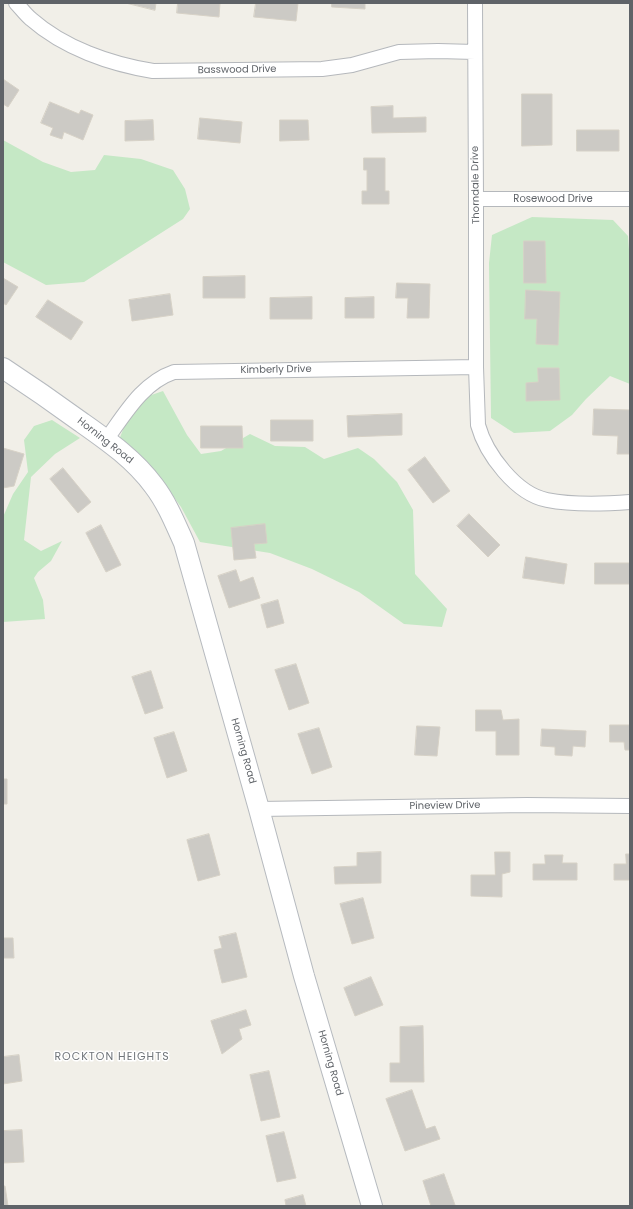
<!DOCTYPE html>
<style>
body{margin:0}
#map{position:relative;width:633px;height:1209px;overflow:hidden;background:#f1efe8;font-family:Poppins,sans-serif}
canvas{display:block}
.frame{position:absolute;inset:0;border:4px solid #5f6368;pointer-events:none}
</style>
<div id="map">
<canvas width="633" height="1209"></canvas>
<div class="frame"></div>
</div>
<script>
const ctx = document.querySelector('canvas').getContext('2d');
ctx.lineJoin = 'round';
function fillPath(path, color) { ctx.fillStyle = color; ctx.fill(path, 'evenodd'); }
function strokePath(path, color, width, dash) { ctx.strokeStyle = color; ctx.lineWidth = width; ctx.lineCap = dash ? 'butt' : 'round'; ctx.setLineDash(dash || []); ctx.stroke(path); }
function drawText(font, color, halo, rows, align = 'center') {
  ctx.font = font + ' Poppins,sans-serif'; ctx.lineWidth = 3; ctx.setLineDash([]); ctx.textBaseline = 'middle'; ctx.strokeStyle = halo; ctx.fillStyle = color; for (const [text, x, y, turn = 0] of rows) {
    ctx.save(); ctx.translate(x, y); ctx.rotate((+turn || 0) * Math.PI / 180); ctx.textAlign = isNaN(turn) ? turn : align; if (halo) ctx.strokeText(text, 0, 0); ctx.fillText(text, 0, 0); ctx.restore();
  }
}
const green = new Path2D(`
 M 3,140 L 43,162 L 71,172 L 95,170 L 104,155 L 141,159 L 173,170 L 185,189 L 190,209 L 183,219 L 84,282 L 46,285 L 3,262 Z
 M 532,217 L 613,220 L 628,236 L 630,263 L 630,384 L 610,376 L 586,399 L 572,415 L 550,431 L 514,433 L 491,418 L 489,263 L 492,235 Z
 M 163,391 L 187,435 L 201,454 L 221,451 L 250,434 L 275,446 L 305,447 L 324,459 L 358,448 L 374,459 L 397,482 L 413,510 L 415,574 L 447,609 L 442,627 L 404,624 L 359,592 L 312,569 L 270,553 L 200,542 L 181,507 L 156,473 L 119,440 L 134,401 Z
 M 52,420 L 80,438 L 55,454 L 31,477 L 24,540 L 41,551 L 62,541 L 51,561 L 38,572 L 34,578 L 43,600 L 45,619 L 3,622 L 3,517 L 13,494 L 28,472 L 24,440 L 34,426 Z`);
const building = new Path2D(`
 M 126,3 L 156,3 L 155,10 Z
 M 178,3 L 220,3 L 219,17 L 177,13 Z
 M 256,3 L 298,3 L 296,21 L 254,17 Z
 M 332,3 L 365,3 L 365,9 L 332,7 Z
 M 3,79 L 19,90 L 8,107 L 3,104 Z
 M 522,94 L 552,94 L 552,145 L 522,146 Z
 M 50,102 L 79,114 L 81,110 L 93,115 L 83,140 L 64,132 L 62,139 L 50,135 L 53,128 L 41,123 Z
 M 393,106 L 393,118 L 426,117 L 426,132 L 372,133 L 371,107 Z
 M 200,118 L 242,122 L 240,143 L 198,139 Z
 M 153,120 L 154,140 L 125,141 L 125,121 Z
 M 280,120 L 308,120 L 309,140 L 280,141 Z
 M 577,130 L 619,130 L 619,151 L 577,151 Z
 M 364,158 L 385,158 L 385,191 L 389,191 L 389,204 L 362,204 L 362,191 L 367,191 L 367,170 L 364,170 Z
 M 524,241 L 545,241 L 546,283 L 524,283 Z
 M 245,276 L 245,298 L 203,298 L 203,277 Z
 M 3,278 L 18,287 L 6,305 L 3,303 Z
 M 397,283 L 430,284 L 429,318 L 407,318 L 408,298 L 396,298 Z
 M 526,290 L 560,292 L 558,345 L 536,344 L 537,319 L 525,319 Z
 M 170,294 L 173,315 L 132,321 L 129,300 Z
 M 312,297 L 312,319 L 270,319 L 270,298 Z
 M 374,297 L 374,318 L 345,318 L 345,298 Z
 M 48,300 L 83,322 L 71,340 L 36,317 Z
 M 538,368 L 559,368 L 560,400 L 526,401 L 526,383 L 538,382 Z
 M 594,409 L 630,410 L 630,454 L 617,454 L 618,436 L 593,435 Z
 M 402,414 L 402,435 L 348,437 L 347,416 Z
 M 271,420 L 313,420 L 313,441 L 271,441 Z
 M 201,426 L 242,426 L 243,448 L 201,448 Z
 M 3,448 L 24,454 L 14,486 L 3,488 Z
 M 425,457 L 450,491 L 433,503 L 408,470 Z
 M 63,468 L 91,502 L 78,513 L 50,479 Z
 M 469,514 L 500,545 L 488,557 L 457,526 Z
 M 265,524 L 267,543 L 254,544 L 256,558 L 234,560 L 231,528 Z
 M 101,525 L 121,565 L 106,572 L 86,533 Z
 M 526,557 L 567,564 L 564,584 L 523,578 Z
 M 595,563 L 630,563 L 630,584 L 595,584 Z
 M 236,570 L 240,582 L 253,577 L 260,598 L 229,608 L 218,576 Z
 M 278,600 L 284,623 L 267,628 L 261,605 Z
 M 296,664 L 309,703 L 289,710 L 275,670 Z
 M 151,671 L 163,708 L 145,714 L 132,677 Z
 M 476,710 L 501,710 L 503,720 L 519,719 L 519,755 L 496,755 L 496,731 L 476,731 Z
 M 610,725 L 630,725 L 630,750 L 625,750 L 624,742 L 610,742 Z
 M 417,726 L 440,727 L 437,756 L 415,755 Z
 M 319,728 L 332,767 L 312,774 L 298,734 Z
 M 542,729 L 586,731 L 585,747 L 573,746 L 572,756 L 555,755 L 555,747 L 541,746 Z
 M 174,732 L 187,771 L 167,778 L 154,738 Z
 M 3,779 L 7,779 L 7,804 L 3,804 Z
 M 209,834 L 220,875 L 198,881 L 187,840 Z
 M 381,852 L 381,883 L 335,884 L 334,867 L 357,866 L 357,853 Z
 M 495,852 L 510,852 L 510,872 L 502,874 L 502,897 L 471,896 L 471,875 L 495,875 Z
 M 626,854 L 630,854 L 630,880 L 614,880 L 614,864 L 626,864 Z
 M 545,855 L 563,855 L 562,863 L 577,863 L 577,880 L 533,880 L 533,864 L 545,864 Z
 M 363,898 L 374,938 L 352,944 L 340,904 Z
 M 3,929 L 3,938 L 13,938 L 14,958 L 3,958 Z
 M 236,933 L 247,977 L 222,983 L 214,950 L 222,948 L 219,937 Z
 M 371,977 L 383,1005 L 355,1016 L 344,988 Z
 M 246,1010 L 251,1025 L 239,1029 L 242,1039 L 222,1054 L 211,1021 Z
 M 423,1026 L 424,1082 L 390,1082 L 390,1063 L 400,1063 L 400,1027 Z
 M 19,1055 L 22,1081 L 3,1084 L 3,1057 Z
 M 269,1071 L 280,1117 L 261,1121 L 250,1075 Z
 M 412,1090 L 426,1129 L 435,1126 L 440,1139 L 405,1151 L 386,1099 Z
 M 22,1130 L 24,1162 L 3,1163 L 3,1131 Z
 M 284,1132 L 296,1178 L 277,1182 L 266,1136 Z
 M 444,1174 L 455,1205 L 451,1206 L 431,1206 L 423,1181 Z
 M 3,1186 L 5,1186 L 8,1206 L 3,1206 Z
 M 303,1195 L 306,1206 L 286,1206 L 285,1200 Z`);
const street = new Path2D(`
 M 16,3 C 21,8 25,14 31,19 C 64,48 110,64 153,71 L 322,69 L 352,65 L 399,52 L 438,51 L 475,52
 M 475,3 L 476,199 L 476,367 L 478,425 C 486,454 516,494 547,500 C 572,505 604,504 630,502
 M 476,199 L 630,199
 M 106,440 C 125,414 142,383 174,372 L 476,367
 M 259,809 L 527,805 L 630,806`);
const secondary = new Path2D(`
 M 3,368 C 29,385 55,403 81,422 C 108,441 134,459 154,486 C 167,503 175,523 184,543 L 259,809 L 304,976 L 372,1206`);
const streetNames = [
 ["Basswood Drive",237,70,-1],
 ["Thorndale Drive",476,185,-91],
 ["Rosewood Drive",553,199],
 ["Kimberly Drive",276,370,-1],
 ["Horning Road",105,441,38],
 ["Horning Road",243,751,74],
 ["Pineview Drive",445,806,-1],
 ["Horning Road",330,1063,74]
];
const neighbourhoodNames = [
 ["ROCKTON HEIGHTS",112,1057]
];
fillPath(green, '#c5e8c5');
fillPath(building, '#cccac5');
strokePath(building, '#d6d1c6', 1);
strokePath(street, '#b5b8bc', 16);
strokePath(secondary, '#b6babf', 22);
strokePath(street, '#fff', 14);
strokePath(secondary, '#fff', 20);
drawText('10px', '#5f6368', '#fff', streetNames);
ctx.letterSpacing = '1px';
drawText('11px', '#70757a', '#fff', neighbourhoodNames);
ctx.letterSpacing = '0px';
</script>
